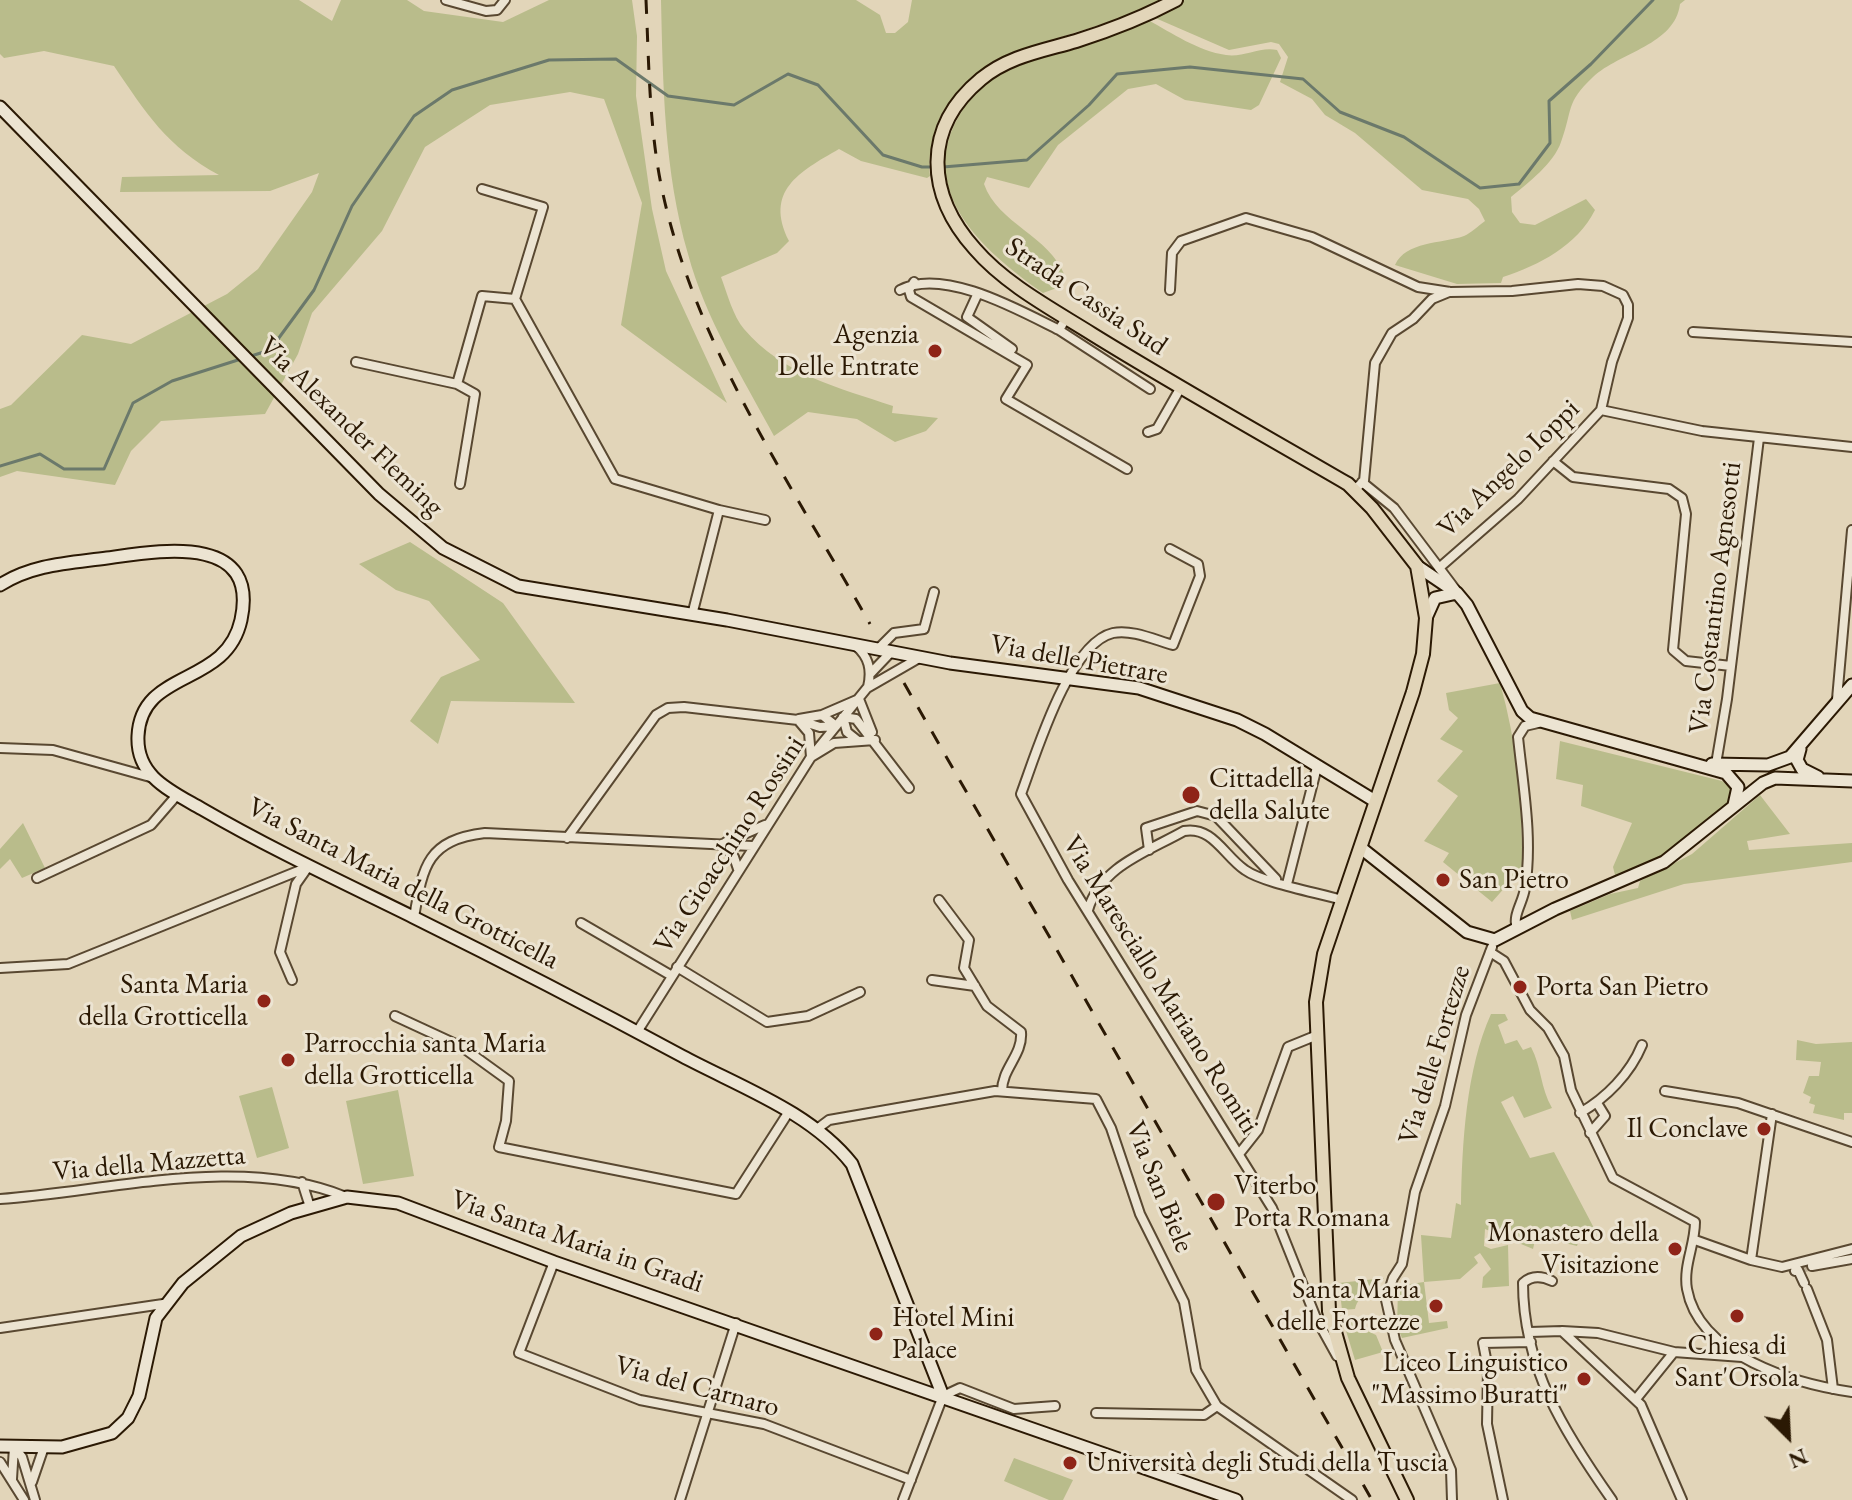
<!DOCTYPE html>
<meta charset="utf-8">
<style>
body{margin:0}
#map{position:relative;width:1852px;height:1500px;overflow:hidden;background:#e2d5b9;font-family:"EB Garamond",serif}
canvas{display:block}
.north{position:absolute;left:1748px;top:1396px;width:80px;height:80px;-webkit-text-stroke:6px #ece4d2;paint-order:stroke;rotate:156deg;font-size:22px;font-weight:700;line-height:32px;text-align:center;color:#2b1904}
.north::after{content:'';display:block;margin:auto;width:28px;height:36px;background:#2b1904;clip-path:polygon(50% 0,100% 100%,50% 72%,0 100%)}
</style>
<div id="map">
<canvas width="1852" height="1500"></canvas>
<div class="north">N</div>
</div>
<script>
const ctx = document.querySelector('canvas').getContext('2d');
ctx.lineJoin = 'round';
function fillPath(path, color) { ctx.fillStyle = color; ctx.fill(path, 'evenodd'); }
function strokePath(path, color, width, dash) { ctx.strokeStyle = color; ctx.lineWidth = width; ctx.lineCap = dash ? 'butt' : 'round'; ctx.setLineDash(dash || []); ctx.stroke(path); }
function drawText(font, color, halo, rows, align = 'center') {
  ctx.font = font + ' "EB Garamond",serif'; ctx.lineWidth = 6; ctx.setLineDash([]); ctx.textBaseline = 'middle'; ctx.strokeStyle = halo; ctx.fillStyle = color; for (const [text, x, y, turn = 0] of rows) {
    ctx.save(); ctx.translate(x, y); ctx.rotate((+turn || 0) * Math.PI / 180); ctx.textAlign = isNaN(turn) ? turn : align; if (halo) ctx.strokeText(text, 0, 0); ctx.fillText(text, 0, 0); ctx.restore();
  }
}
const green = new Path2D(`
 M 0,0 L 299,0 L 332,21 L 341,0 L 407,0 L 424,11 L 503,22 L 549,0 L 632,0 L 637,36 L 636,96 L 652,209 L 666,271 L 727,403 L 621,325 L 642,203 L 604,99 L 570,92 L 490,105 L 425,147 L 382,231 L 312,313 L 298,354 L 265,414 L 161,421 L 131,451 L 115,485 L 17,471 L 0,477 L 0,409 L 11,405 L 82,335 L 131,344 L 227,294 L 258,269 L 312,192 L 319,173 L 270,191 L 120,192 L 122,177 L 219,175 C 167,147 146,113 114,66 L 44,51 L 4,58 L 0,54 Z
 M 661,0 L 856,0 L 880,15 L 886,33 L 895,33 L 908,22 L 912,0 L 1163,0 C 1079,45 923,44 930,176 L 927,178 L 861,161 L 839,149 C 799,172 764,191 789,241 L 777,253 L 721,277 C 727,293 733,316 744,329 C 782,374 839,388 893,406 L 892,413 L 938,418 L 926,431 L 895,442 L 857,419 L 808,412 L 774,436 C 743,378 705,318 688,254 C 664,171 663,86 661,0 Z
 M 1185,0 L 1685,0 L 1680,4 C 1675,45 1620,52 1593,77 C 1565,103 1573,110 1561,142 C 1554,163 1528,183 1511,197 L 1512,212 L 1520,223 L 1535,225 L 1586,199 L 1595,210 C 1577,246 1539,265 1503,277 L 1501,283 L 1457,284 L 1395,265 C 1406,241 1441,244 1464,236 C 1471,233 1478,226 1485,221 L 1479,209 L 1468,199 L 1422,190 L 1355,133 L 1325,115 L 1312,99 L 1280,82 L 1288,57 L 1279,44 L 1271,42 L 1229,50 L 1153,17 Z
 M 1148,20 C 1172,33 1198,51 1226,55 C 1243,58 1260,46 1277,50 L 1281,58 L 1259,105 L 1251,110 L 1185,100 L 1156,84 L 1128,89 L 1058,145 L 1029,188 L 987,177 L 984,184 C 998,224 1049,235 1065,276 L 1054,289 L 1043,293 C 983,251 912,189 962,111 C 972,94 986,77 1004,69 C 1049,47 1101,36 1148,20 Z
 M 410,542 L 503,603 L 575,703 L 451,701 L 438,744 L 410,721 L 441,677 L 480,660 L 429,601 L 396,590 L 359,564 Z
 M 1500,683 C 1517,743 1523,805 1522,868 L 1492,902 L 1443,862 L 1449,853 L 1424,841 L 1458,796 L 1437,781 L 1463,751 L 1440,739 L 1458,718 L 1449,710 L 1446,693 Z
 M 1560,741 L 1722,781 L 1733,788 L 1731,803 L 1662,858 L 1616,879 L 1613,867 L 1632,823 L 1581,806 L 1583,785 L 1556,779 Z
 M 1760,795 L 1790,834 L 1747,841 L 1749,850 L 1852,843 L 1852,862 L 1684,884 L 1572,920 L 1570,911 L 1610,894 L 1638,888 L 1640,881 L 1692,854 Z
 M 23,823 L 45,868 L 22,878 L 10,859 L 0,869 L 0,849 Z
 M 1491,1014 L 1505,1014 L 1508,1020 L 1498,1025 L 1505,1044 L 1517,1040 L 1523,1050 L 1531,1047 C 1542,1068 1540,1087 1552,1108 L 1524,1118 L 1513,1096 L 1501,1102 L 1530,1158 L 1554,1152 L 1595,1230 L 1582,1231 L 1577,1246 L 1536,1236 L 1533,1249 L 1485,1229 L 1484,1246 L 1491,1249 L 1508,1245 L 1509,1286 L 1482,1288 L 1483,1277 L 1491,1269 L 1480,1253 L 1474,1257 L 1478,1263 L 1460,1279 L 1424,1282 L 1429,1323 L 1447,1321 L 1448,1328 L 1402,1338 L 1397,1326 L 1398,1290 L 1403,1285 L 1424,1282 L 1421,1235 L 1451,1238 L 1456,1203 L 1461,1205 C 1462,1144 1466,1069 1491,1014 Z
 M 1797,1040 L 1816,1044 L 1852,1042 L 1852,1113 L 1844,1113 L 1844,1120 L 1813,1113 L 1815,1105 L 1809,1103 L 1811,1097 L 1803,1093 L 1809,1076 L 1819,1076 L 1821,1062 L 1796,1060 Z
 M 272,1087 L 289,1148 L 257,1158 L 239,1096 Z
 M 398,1090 L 414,1176 L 363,1184 L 346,1101 Z
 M 1384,1278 C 1375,1291 1359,1292 1355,1309 L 1342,1310 L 1339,1283 Z
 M 1355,1319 L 1361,1328 L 1376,1335 L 1383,1352 L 1355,1360 L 1343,1321 Z
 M 1014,1458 L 1073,1480 L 1063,1500 L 1049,1500 L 1004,1481 Z`);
const stream = new Path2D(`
 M 943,167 L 1027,160 L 1089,105 L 1117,74 L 1190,67 L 1303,79 L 1340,112 L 1404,137 L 1480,188 L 1519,184 L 1550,143 L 1549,101 L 1591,64 L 1653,0
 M 248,357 L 270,350 L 314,290 L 352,206 L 414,116 L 452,90 L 549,60 L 616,59 L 668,96 L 734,105 L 788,74 L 818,85 L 883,155 L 922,167 L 935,167
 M 0,466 L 40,454 L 64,469 L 104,469 L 133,403 L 172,381 L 241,359`);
const streetTunnel = new Path2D(`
 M 1802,1269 L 1812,1266`);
const street = new Path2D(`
 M 446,0 L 486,11 L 497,10 L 505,0
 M 482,189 L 543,207 L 515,299
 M 914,282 L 909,290 L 911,297 L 1027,365 L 1006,399 L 1127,469
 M 900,290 C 943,267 1019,310 1059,330 L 1066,318
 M 1170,290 L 1172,253 L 1181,241 L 1246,218 L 1312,237 L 1418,287 L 1450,292 L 1512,291 L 1578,284 L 1603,286 L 1623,295 L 1628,305 L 1628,318 L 1612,362 L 1601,410 L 1518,499 L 1439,568
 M 978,293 L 967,317 L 1012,349
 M 1059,330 L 1150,389
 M 1693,332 L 1852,342
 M 356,362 L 457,384 L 475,394 L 460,484
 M 457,384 L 482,296 L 515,299 L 615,479 L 719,510 L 692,615
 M 1601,410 L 1702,431 L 1852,447
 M 1148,432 L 1157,429 L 1181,387
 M 1553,461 L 1573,477 L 1669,489 L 1682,498 L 1686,514 L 1673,650 L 1686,661 L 1731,666
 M 1362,482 L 1394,508 L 1455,589
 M 1354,490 L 1364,481 L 1375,363 L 1392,333 L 1413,319 L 1432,299 L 1449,292
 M 719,510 L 765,520
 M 1170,549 L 1198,564 L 1200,576 L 1173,645 C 1155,640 1132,629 1113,633 C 1069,643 1036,754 1021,794 L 1068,880 L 1272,1208 L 1316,1318 L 1337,1356
 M 856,646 C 869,657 872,670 868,687
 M 878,649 L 894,633 L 924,629 L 934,592
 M 871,673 L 891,652
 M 1837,699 L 1852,530
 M 822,715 L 859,699 L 872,732
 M 799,719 L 822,715 L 836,726
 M 798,720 L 809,733 L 811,757 L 834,743 L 875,740
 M 857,740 L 847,732 L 843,717 L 856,719 L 909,788
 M 0,748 L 53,750 L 150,777
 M 1716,764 L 1727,699 L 1759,438
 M 567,838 L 656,715 L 668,708 L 684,707 L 798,720 L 820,727 L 836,726
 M 726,842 L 765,825
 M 722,844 L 734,857 L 738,869
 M 1149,850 L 1146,828 L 1197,811 L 1216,816 L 1276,879
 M 37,878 L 151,825 L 177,795
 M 1287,884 L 1317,767
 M 939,900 L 969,940 L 964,968 L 987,1006 L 1021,1032 C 1023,1055 1002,1068 1002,1091
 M 1088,910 C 1101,866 1147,852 1184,831 C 1213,826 1224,856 1245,870 C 1263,883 1319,893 1342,900
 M 414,917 C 423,866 427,840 485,833 L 752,846
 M 581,923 L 672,976
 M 1517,929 C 1512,915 1523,903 1525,888 C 1533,839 1523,786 1518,737 L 1525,726 L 1538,723
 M 1490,952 L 1504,961 L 1530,1010 L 1548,1028 L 1564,1056 L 1571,1090 L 1613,1178 L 1695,1222 C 1695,1245 1683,1266 1687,1289 C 1699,1356 1796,1384 1852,1392
 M 677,967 L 767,1022 L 808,1016 L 860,992
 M 0,968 L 68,964 L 308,867
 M 292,980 L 280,952 L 296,884 L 308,867
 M 932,980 L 975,986
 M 395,1016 L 462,1047 L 509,1081 L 506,1121 L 499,1147 L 736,1194 L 788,1113
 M 637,1032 L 811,757 L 867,688 L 919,658
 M 1665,1091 L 1738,1103 L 1852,1142
 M 1580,1113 C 1606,1098 1630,1074 1642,1045
 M 817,1129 L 829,1120 L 995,1091 L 1096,1099 L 1111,1128 L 1140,1214 L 1184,1302 L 1196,1370 L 1217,1406 L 1352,1500
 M 1590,1133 L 1605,1116 L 1597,1103
 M 1239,1154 L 1258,1130 L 1288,1047 L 1315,1036
 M 302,1182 L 310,1207
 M 0,1199 C 111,1191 242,1154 346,1197
 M 1695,1240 L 1751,1260 L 1782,1267 L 1852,1249
 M 1751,1260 L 1772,1114
 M 554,1262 L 519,1353 L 640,1400 L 764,1424 L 911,1480
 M 1812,1266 L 1852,1259
 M 1795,1271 L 1798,1270 L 1804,1283
 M 1552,1281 C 1542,1276 1532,1275 1523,1283 C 1523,1367 1564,1432 1612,1500
 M 1807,1289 L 1827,1340 L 1833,1389
 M 0,1328 L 163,1304
 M 1562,1331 L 1598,1333 L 1674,1352 L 1742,1357
 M 1530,1332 L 1562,1331 L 1641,1405 L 1682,1500
 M 1636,1399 L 1674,1352
 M 1096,1413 L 1204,1415 L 1217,1406
 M 14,1447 L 22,1457 L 35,1500
 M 0,1462 L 24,1500
 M 12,1479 L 14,1447
 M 32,1482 L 44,1447
 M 680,1500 L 736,1323
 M 903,1500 L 943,1396 L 960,1388 L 1014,1409 L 1055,1406
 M 1452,1500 L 1451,1470 L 1395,1340 L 1386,1300 L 1393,1278 L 1402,1264 L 1415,1192 L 1445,1106 L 1466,1015 L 1492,947
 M 1503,1500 L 1487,1424 L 1488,1369 L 1483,1343 L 1531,1342`);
const secondary = new Path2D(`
 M 0,107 L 379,494 L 443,548 L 518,586 L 727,620 L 950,663 L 1139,688 L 1237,720 L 1265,734 L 1375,801
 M 1417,566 L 1457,593 L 1467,605 L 1522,711 L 1530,718 L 1726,773 L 1738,787 L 1734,805
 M 0,585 C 33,564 70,563 107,558 C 158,551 260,532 241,620 C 226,688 141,668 138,736 C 136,777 171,791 202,809 C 271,849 342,882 413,917 C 504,962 593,1008 682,1056 C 740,1087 811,1112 852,1164 L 943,1396
 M 1426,618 L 1435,598 L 1457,593
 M 1800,749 L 1797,760 L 1802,769 L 1818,777
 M 1712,764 L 1768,765 L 1790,757 L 1852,685
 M 1361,848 L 1467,932 L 1495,940 L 1555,909 L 1664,862 L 1763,783 L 1775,778 L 1852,781
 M 0,1446 L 62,1447 L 112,1433 L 128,1418 L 139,1396 L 156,1318 L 183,1283 L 241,1236 L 291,1213 L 347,1197 L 398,1203 L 554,1262 L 1236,1500`);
const primary = new Path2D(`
 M 1176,0 C 1144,17 1111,30 1076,41 C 1042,51 1009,56 981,79 C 922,128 926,194 975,249 C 1005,284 1052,309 1092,334 C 1176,386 1262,434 1348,484 L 1372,508 L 1417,566 L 1426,618 L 1423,654 L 1413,692 L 1324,954 L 1316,1002 L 1329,1311 L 1348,1378 L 1407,1500`);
const rail = new Path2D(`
 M 646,0 C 649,64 649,131 663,194 C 697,349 793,487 870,624
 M 904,683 L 1372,1500`);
const markers = [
 [935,351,8,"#8f2418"],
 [1191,795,10,"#8f2418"],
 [1443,880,8,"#8f2418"],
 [1520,987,8,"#8f2418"],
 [264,1001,8,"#8f2418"],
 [288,1060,8,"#8f2418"],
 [1764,1129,8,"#8f2418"],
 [1216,1202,10,"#8f2418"],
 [1675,1249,8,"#8f2418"],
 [1436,1306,8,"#8f2418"],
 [1737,1316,8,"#8f2418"],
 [876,1334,8,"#8f2418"],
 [1584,1379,8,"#8f2418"],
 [1070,1463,8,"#8f2418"]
];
const streetNames = [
 ["Strada Cassia Sud",1086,297,34],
 ["Via Alexander Fleming",351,427,44],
 ["Via Angelo Ioppi",1509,469,-44],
 ["Via Costantino Agnesotti",1716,598,-83],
 ["Via delle Pietrare",1079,660,10],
 ["Via Gioacchino Rossini",730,845,-57],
 ["Via Santa Maria della Grotticella",403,884,27],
 ["Via Maresciallo Mariano Romiti",1160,985,58],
 ["Via delle Fortezze",1435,1055,-73],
 ["Via della Mazzetta",149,1164,-5],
 ["Via San Biele",1159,1187,68],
 ["Via Santa Maria in Gradi",577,1242,19],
 ["Via del Carnaro",697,1387,15]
];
const poiNames = [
 ["Agenzia",919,335,"right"],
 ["Delle Entrate",919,367,"right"],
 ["Cittadella",1209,779],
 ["della Salute",1209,811],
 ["San Pietro",1459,880],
 ["Santa Maria",248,985,"right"],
 ["della Grotticella",248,1017,"right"],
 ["Porta San Pietro",1536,987],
 ["Parrocchia santa Maria",304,1044],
 ["della Grotticella",304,1076],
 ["Il Conclave",1748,1129,"right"],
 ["Viterbo",1234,1186],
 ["Porta Romana",1234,1218],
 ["Monastero della",1659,1233,"right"],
 ["Visitazione",1659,1265,"right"],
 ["Santa Maria",1420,1290,"right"],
 ["delle Fortezze",1420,1322,"right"],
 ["Hotel Mini",892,1318],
 ["Palace",892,1350],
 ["Chiesa di",1737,1346,"center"],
 ["Sant'Orsola",1737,1378,"center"],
 ["Liceo Linguistico",1568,1363,"right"],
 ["\"Massimo Buratti\"",1568,1395,"right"],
 ["Università degli Studi della Tuscia",1086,1463]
];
fillPath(green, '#b9bc8b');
strokePath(stream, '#6b796b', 3);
strokePath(streetTunnel, '#bdaf95', 8, [8, 4]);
strokePath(street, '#594831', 12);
strokePath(secondary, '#2b1904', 15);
strokePath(primary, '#2b1904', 16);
strokePath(street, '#ece4d2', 8);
strokePath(secondary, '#ece4d2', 11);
strokePath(primary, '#e2d5b9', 12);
strokePath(rail, '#2b1904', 3, [14, 14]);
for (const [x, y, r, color] of markers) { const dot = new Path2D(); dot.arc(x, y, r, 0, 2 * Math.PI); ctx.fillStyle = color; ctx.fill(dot); strokePath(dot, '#ece4d2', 3); }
drawText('28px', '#2b1904', '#ece4d2', streetNames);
drawText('28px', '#2b1904', '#ece4d2', poiNames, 'left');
</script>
